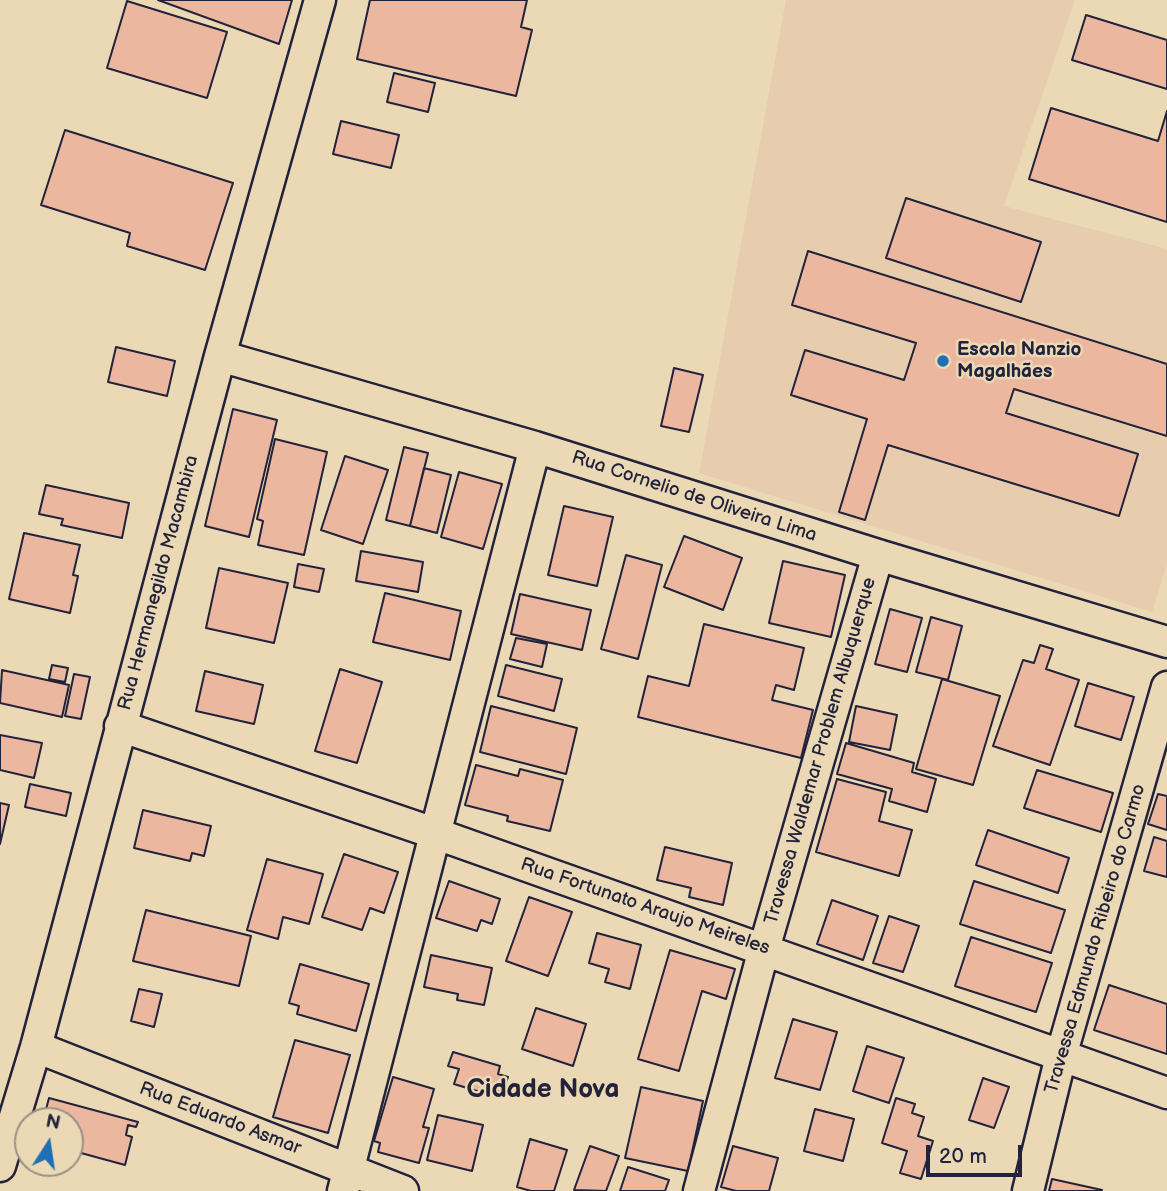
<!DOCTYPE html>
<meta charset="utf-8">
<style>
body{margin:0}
#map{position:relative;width:1167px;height:1191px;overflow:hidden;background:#ebd9b6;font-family:"Balsamiq Sans",sans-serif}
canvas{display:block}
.north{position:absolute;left:14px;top:1107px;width:70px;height:70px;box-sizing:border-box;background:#ebd9b6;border:2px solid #9b9085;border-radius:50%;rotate:12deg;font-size:19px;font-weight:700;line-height:28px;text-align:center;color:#22223b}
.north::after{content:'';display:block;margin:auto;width:24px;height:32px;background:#1f6fb2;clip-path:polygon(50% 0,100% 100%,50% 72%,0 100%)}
.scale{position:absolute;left:926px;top:1145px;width:96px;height:32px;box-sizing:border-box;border:4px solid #22223b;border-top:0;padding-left:9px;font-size:21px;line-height:24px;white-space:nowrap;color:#22223b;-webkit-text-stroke:5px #ebd9b6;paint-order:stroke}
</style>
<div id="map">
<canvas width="1167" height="1191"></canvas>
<div class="north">N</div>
<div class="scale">20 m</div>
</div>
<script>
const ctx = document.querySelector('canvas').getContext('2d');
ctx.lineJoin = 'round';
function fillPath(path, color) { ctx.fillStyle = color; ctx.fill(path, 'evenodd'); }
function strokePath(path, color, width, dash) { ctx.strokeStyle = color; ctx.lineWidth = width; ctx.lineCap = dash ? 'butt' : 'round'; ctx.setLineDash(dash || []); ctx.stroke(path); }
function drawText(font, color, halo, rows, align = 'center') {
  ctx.font = font + ' "Balsamiq Sans",sans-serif'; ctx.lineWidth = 5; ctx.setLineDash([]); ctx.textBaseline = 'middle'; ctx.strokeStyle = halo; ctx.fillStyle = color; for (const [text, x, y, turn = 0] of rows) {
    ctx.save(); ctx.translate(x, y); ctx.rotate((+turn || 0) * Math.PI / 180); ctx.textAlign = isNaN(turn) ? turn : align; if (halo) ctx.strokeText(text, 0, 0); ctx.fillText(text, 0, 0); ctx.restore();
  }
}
const built = new Path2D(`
 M 786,0 L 1075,0 L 1004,206 L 1167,249 L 1167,563 L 1152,612 L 699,473 Z`);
const building = new Path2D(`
 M 158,0 L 292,0 L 279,44 Z
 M 370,0 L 527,0 L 521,27 L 532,30 L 516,96 L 357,59 Z
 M 127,1 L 227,32 L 207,98 L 107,68 Z
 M 1086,15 L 1167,40 L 1167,89 L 1072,60 Z
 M 394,73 L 435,83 L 428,112 L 387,102 Z
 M 1051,108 L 1158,141 L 1167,111 L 1167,222 L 1029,179 Z
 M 341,121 L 399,135 L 391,168 L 333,154 Z
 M 65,130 L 233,183 L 205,270 L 127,246 L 130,233 L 41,205 Z
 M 906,198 L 1041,242 L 1021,302 L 886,258 Z
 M 808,251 L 1167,364 L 1167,436 L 1014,389 L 1006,413 L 1138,454 L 1119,516 L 888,445 L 865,520 L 839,512 L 867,419 L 791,395 L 805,350 L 904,380 L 916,343 L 792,305 Z
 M 116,347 L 175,361 L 167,396 L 108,382 Z
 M 674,368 L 703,375 L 689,432 L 661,426 Z
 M 233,409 L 277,420 L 249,537 L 205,526 Z
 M 275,439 L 327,452 L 304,555 L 258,545 L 263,521 L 257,519 Z
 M 404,447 L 428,453 L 410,526 L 386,520 Z
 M 345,456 L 388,470 L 363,544 L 321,530 Z
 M 424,468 L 451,475 L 437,533 L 410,526 Z
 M 459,472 L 502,484 L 483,549 L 441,537 Z
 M 46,485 L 129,503 L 122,538 L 61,525 L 63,519 L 39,514 Z
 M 564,506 L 613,517 L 597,586 L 548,575 Z
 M 24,533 L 80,545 L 73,575 L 78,576 L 70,613 L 9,599 Z
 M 684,536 L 742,558 L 723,610 L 664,587 Z
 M 361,551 L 423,562 L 418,592 L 356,581 Z
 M 626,555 L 662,565 L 638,659 L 601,649 Z
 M 783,561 L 845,575 L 831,637 L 769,623 Z
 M 298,564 L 324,569 L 319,592 L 294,587 Z
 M 219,568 L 288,583 L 274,643 L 206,628 Z
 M 385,593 L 461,611 L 450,660 L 373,642 Z
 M 520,594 L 591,610 L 582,650 L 511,634 Z
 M 890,609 L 922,618 L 907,672 L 875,664 Z
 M 931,617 L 962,626 L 948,680 L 916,672 Z
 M 704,624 L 804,648 L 794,690 L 776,685 L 772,700 L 813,710 L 801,758 L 638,717 L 648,676 L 689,686 Z
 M 516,638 L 547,644 L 542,667 L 510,659 Z
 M 1040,645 L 1053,649 L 1046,669 L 1079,680 L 1050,765 L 993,746 L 1023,660 L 1034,663 Z
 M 52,665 L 68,668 L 65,682 L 49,679 Z
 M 506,665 L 562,679 L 554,711 L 498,696 Z
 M 340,669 L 382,682 L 357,763 L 315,751 Z
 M 2,670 L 69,685 L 62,717 L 0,703 Z
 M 205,671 L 263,685 L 254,724 L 196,711 Z
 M 74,674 L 90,677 L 81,719 L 65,716 Z
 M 942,679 L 1000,696 L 973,785 L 916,769 Z
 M 1088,683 L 1134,697 L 1121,740 L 1075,726 Z
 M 491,706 L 577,728 L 566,774 L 480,752 Z
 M 856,706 L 897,715 L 890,750 L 849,742 Z
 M 0,735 L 42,743 L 34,778 L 0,770 Z
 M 846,743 L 914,763 L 912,772 L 936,779 L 927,812 L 889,801 L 892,789 L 837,774 Z
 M 476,765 L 518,776 L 520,769 L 563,780 L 550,831 L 507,821 L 508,816 L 465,805 Z
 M 1037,770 L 1113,793 L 1101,832 L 1024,808 Z
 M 837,779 L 886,792 L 879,821 L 912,830 L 899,876 L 816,852 Z
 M 30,784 L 71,793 L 66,816 L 25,807 Z
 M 1158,794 L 1167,796 L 1167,830 L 1148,824 Z
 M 0,803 L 9,805 L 0,844 Z
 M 143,810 L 211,826 L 204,856 L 192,853 L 190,861 L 134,848 Z
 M 988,830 L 1069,858 L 1058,893 L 976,865 Z
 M 1154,837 L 1167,841 L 1167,877 L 1144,871 Z
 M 665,847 L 732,863 L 723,905 L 689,897 L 691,888 L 657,880 Z
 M 344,854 L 398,872 L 384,913 L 370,908 L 362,930 L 322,917 Z
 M 267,859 L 323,874 L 309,924 L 283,917 L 278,939 L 247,930 Z
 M 449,881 L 500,899 L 492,924 L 481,920 L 477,931 L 436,918 Z
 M 974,881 L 1065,910 L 1051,953 L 960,924 Z
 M 529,897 L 572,912 L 548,976 L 506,961 Z
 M 832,900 L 878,916 L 863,960 L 817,944 Z
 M 146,910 L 251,936 L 239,986 L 133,961 Z
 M 889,916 L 919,926 L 903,972 L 873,963 Z
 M 597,933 L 641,945 L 630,989 L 605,982 L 609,969 L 589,963 Z
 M 971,937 L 1052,963 L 1036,1012 L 955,986 Z
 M 670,950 L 735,969 L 726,999 L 702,991 L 679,1071 L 638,1059 Z
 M 431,955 L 492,968 L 484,1005 L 457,1000 L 458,994 L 424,987 Z
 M 300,964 L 369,984 L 356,1031 L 297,1014 L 299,1006 L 289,1003 Z
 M 1109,985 L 1167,1004 L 1167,1054 L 1094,1030 Z
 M 139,989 L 162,994 L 154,1027 L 131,1021 Z
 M 536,1008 L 586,1024 L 573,1066 L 522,1049 Z
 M 793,1019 L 837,1032 L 820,1090 L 775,1078 Z
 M 295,1040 L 350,1055 L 328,1133 L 273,1117 Z
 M 867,1046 L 904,1058 L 889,1103 L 853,1091 Z
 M 453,1052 L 500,1066 L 498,1074 L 508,1077 L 503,1092 L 493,1089 L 490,1095 L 454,1084 L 459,1069 L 448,1066 Z
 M 393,1077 L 434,1089 L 423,1127 L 429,1128 L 419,1163 L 378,1152 L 380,1143 L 374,1141 Z
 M 983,1078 L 1009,1087 L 994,1128 L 969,1120 Z
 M 641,1087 L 703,1101 L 688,1171 L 625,1158 Z
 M 49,1098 L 138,1122 L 136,1127 L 128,1125 L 126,1135 L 132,1137 L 125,1165 L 70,1150 L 70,1121 L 43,1121 Z
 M 896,1098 L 915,1104 L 912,1113 L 924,1117 L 918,1136 L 933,1141 L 921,1179 L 900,1173 L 907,1151 L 882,1143 Z
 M 815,1109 L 854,1119 L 843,1161 L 804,1151 Z
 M 438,1115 L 483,1125 L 472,1171 L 427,1160 Z
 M 530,1139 L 567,1150 L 554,1191 L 531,1191 L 517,1187 Z
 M 590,1146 L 619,1156 L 606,1191 L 574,1190 Z
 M 733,1146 L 778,1158 L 769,1191 L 736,1191 L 721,1187 Z
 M 628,1167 L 669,1180 L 665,1191 L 620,1191 Z
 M 1052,1179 L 1102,1190 L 1101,1191 L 1049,1191 Z`);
const minor = new Path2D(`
 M 220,356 L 535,447 L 878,555 L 1167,642
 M 120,726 L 434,833 L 1167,1093
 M 36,1047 L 403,1191
 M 0,1166 L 36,1047 L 220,356 L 320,0
 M 343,1191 L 535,447
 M 699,1191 L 764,949 L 878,555
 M 1028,1191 L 1061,1056 L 1167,687`);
const markers = [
 [943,361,7,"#1f6fb2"]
];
const poiNames = [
 ["Escola Nanzio",957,350],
 ["Magalhães",957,372]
];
const streetNames = [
 ["Rua Cornelio de Oliveira Lima",694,497,18],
 ["Rua Hermanegildo Macambira",159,583,-75],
 ["Travessa Waldemar Problem Albuquerque",821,751,-74],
 ["Rua Fortunato Araujo Meireles",645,907,19],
 ["Travessa Edmundo Ribeiro do Carmo",1096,939,-74],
 ["Rua Eduardo Asmar",220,1119,21]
];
const districtNames = [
 ["Cidade Nova",543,1090]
];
fillPath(built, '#e7ccad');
fillPath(building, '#ebb79e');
strokePath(building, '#22223b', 2);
strokePath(minor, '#22223b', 35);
strokePath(minor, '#ebd9b6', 30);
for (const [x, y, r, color] of markers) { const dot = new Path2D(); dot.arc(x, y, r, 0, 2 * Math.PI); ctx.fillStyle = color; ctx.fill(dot); strokePath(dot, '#ebd9b6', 2.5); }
drawText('bold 19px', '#22223b', '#ebd9b6', poiNames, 'left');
drawText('19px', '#22223b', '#ebd9b6', streetNames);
drawText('bold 26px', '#22223b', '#ebd9b6', districtNames);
</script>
